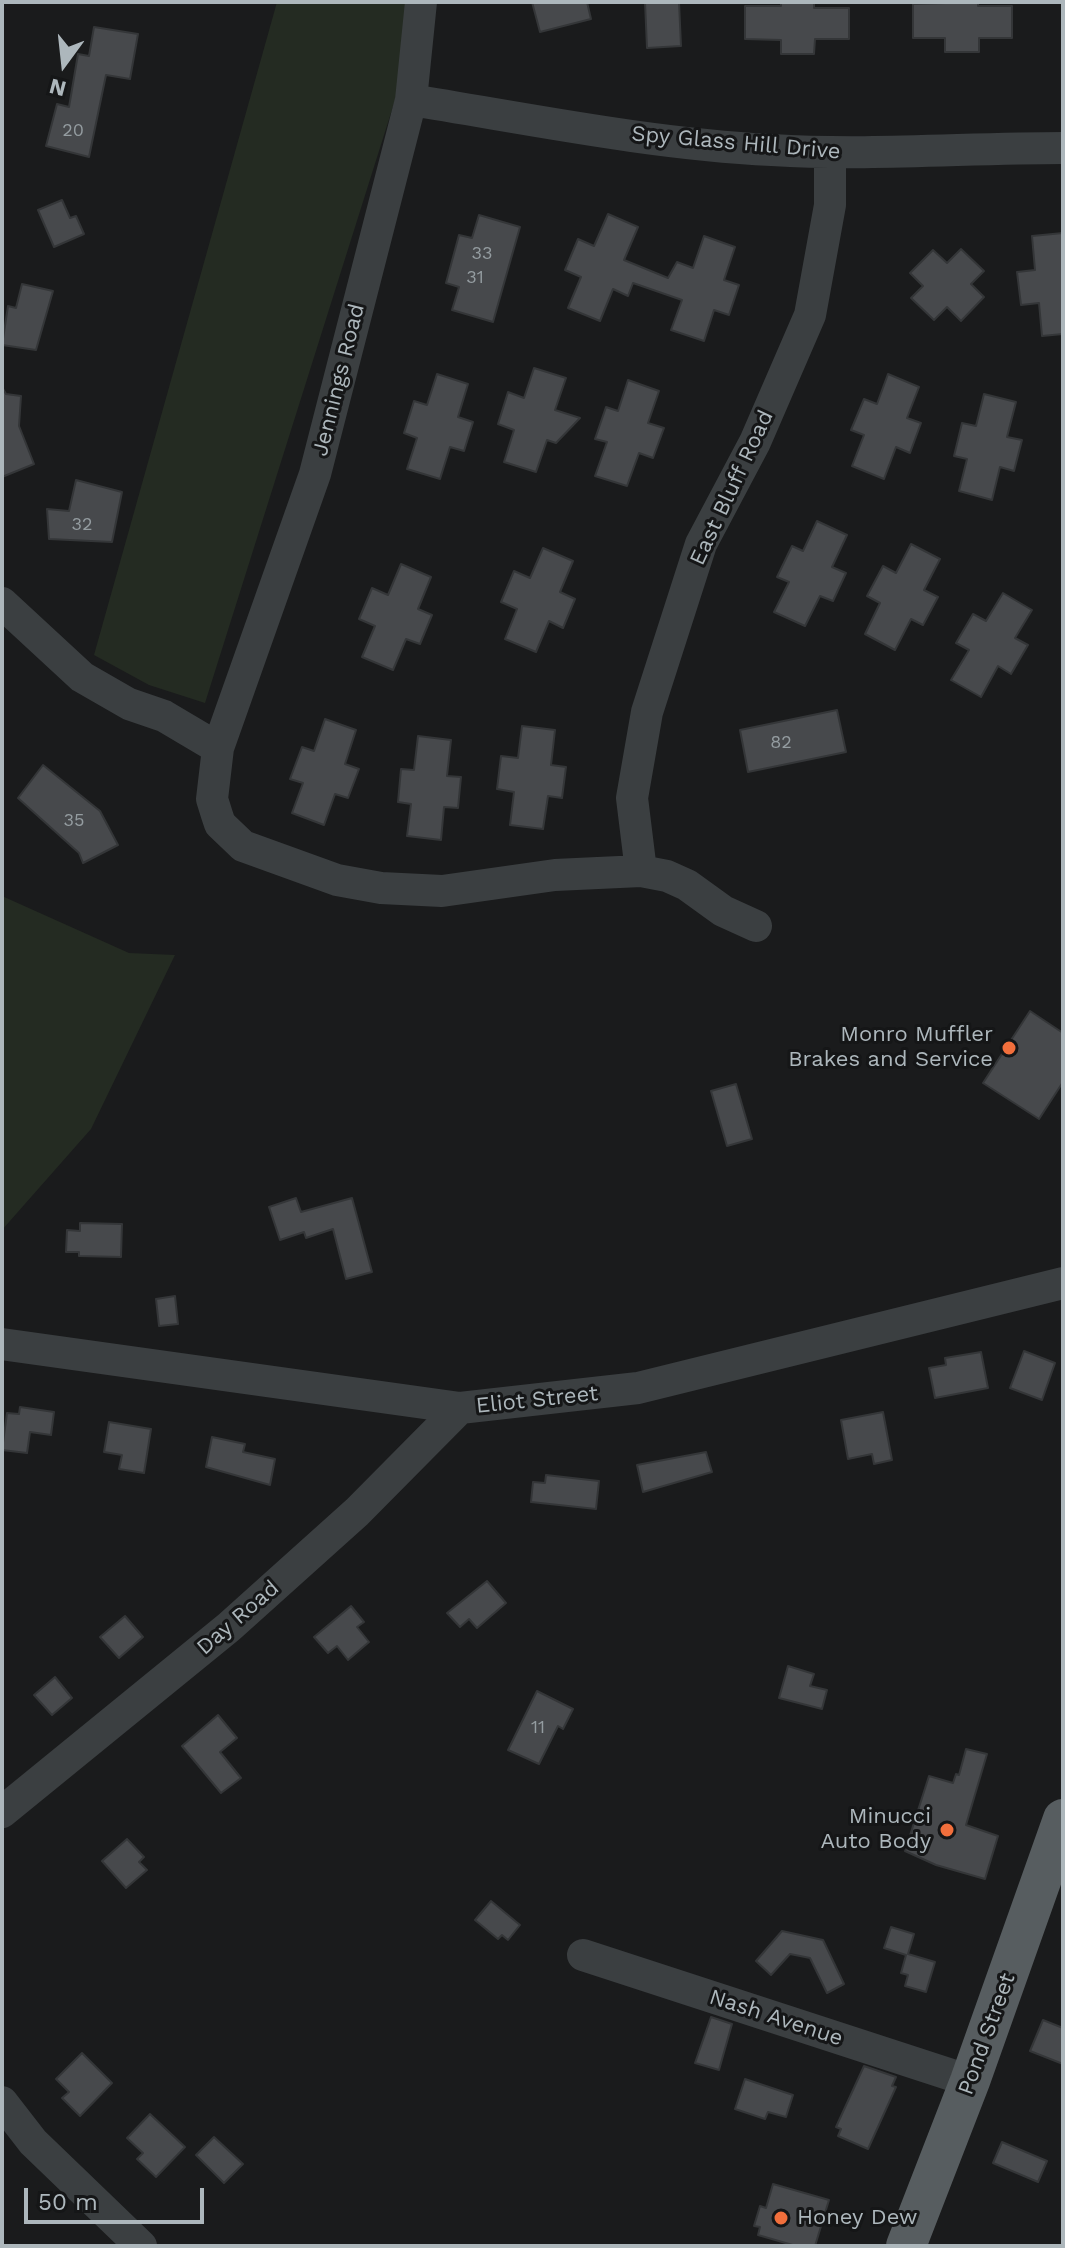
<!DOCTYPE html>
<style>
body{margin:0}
#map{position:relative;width:1065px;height:2248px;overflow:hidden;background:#1a1b1c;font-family:"Work Sans",sans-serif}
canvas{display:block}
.frame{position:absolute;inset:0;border:4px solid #adb7bc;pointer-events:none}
.north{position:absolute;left:24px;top:24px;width:80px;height:80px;-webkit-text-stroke:6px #151617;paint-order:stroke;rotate:195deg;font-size:22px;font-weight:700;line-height:32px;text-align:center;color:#adb7bc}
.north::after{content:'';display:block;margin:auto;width:28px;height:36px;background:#adb7bc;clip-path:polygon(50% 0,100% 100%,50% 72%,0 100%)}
.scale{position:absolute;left:24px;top:2188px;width:180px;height:36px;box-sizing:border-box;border:4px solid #adb7bc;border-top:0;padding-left:10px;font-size:24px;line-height:28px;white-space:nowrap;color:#adb7bc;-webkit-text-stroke:6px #151617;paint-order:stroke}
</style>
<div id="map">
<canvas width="1065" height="2248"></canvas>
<div class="frame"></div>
<div class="north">N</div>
<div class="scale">50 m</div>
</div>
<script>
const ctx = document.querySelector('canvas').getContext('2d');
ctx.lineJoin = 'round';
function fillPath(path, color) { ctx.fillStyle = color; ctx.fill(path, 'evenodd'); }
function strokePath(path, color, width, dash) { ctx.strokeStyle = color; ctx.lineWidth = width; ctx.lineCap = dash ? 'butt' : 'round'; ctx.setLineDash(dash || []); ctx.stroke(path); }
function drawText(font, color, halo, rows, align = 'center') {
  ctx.font = font + ' "Work Sans",sans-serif'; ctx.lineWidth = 6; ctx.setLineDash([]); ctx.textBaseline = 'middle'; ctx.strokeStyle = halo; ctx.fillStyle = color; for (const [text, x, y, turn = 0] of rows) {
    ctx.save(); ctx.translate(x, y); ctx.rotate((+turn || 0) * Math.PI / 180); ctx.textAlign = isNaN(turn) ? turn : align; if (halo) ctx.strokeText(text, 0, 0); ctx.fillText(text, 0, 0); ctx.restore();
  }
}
const green = new Path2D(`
 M 277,2 L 410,2 L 396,97 L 205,703 L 149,685 L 94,655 Z
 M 2,896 L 129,953 L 175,955 L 91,1129 L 2,1230 Z`);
const building = new Path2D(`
 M 532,2 L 587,2 L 591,19 L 540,32 Z
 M 645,2 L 679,2 L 681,46 L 647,48 Z
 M 781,2 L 814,2 L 814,8 L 849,8 L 849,39 L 815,39 L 814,54 L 781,54 L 781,40 L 745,39 L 745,6 L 781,6 Z
 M 978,2 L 978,6 L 1012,6 L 1012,38 L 979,38 L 979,52 L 945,52 L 945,38 L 913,38 L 913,4 Z
 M 94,27 L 138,34 L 130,79 L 106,75 L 89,157 L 46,146 L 57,104 L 69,107 L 78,54 L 89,56 Z
 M 62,200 L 70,218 L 76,216 L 84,234 L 54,247 L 38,210 Z
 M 608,214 L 638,227 L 624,260 L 668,278 L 677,262 L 693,268 L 704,236 L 735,247 L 724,280 L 739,285 L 729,315 L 714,310 L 704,341 L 671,330 L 682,300 L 633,283 L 628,296 L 613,289 L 600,321 L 568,308 L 581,277 L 565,270 L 578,239 L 594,246 Z
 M 479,215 L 520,227 L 493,322 L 452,310 L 459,287 L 446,283 L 459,235 L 472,238 Z
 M 1063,233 L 1063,334 L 1042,336 L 1039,303 L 1021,305 L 1017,272 L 1035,270 L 1032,236 Z
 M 961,249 L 984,271 L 971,284 L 984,297 L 961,321 L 947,307 L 934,320 L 911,298 L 923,286 L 910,273 L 933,250 L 947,263 Z
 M 22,284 L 53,291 L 36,350 L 2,345 L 8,306 L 16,308 Z
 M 534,368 L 566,378 L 555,410 L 580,418 L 556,443 L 547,440 L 536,472 L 504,462 L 514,430 L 498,424 L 508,392 L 524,398 Z
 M 437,374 L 468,384 L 458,417 L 473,422 L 464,451 L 450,447 L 440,479 L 407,469 L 417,438 L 404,433 L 414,401 L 427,405 Z
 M 888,374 L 919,387 L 907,418 L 921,423 L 910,453 L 896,447 L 884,479 L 852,466 L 864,435 L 851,430 L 864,399 L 877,404 Z
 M 628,380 L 659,391 L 648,423 L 664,428 L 653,458 L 639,453 L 627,486 L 595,476 L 607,442 L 595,439 L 606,407 L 618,411 Z
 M 2,387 L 6,394 L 21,396 L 19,426 L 34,464 L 2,477 Z
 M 984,394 L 1016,402 L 1007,437 L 1022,440 L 1014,471 L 1000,467 L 992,500 L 959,491 L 967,459 L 954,456 L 962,423 L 976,426 Z
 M 76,480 L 122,492 L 112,542 L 49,539 L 47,509 L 69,511 Z
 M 817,521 L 847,535 L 832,567 L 846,573 L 833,601 L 820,596 L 805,626 L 774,612 L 789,582 L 777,577 L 792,546 L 803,551 Z
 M 911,544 L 940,559 L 924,590 L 938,597 L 923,625 L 911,619 L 895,650 L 865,634 L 880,603 L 867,596 L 883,566 L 896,573 Z
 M 543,548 L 573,561 L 560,592 L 575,599 L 563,628 L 549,621 L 536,652 L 505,639 L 517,609 L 501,602 L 514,571 L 530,578 Z
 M 401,564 L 431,577 L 418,609 L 432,615 L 420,644 L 406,639 L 393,670 L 362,657 L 375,626 L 359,619 L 372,588 L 388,595 Z
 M 1003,593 L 1032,610 L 1015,638 L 1028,645 L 1011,674 L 998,666 L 981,697 L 951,680 L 969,650 L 956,643 L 973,614 L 986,621 Z
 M 837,710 L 846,752 L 748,772 L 740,730 Z
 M 325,719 L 356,730 L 345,764 L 359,769 L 348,798 L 335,794 L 324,825 L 292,813 L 303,783 L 290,779 L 302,747 L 314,751 Z
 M 522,726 L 555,730 L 551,765 L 566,767 L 562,798 L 548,796 L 543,829 L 510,825 L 514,792 L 497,789 L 501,756 L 518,758 Z
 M 418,736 L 451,740 L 447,776 L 461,777 L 458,808 L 444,807 L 441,840 L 407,836 L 411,804 L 398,802 L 401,769 L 414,770 Z
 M 43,765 L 100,811 L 118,845 L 83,863 L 79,853 L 18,798 Z
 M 1030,1011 L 1063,1033 L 1063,1082 L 1039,1119 L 983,1083 Z
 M 736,1084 L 752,1139 L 727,1146 L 711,1091 Z
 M 296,1198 L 301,1212 L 352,1198 L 372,1272 L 346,1279 L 333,1229 L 306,1238 L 304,1232 L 280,1240 L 269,1207 Z
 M 80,1223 L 122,1224 L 121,1257 L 79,1256 L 79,1252 L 66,1252 L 67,1230 L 80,1231 Z
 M 175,1296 L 178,1324 L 159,1326 L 156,1299 Z
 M 1024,1351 L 1055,1363 L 1042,1400 L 1010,1388 Z
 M 981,1352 L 988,1388 L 935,1398 L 929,1368 L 946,1365 L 945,1358 Z
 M 20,1407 L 54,1412 L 51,1435 L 30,1432 L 27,1453 L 2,1450 L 7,1413 L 19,1414 Z
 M 883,1412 L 892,1460 L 874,1464 L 872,1454 L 848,1459 L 841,1420 Z
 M 109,1422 L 151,1429 L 144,1473 L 119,1469 L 122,1455 L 104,1452 Z
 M 212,1437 L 245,1444 L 243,1452 L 275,1459 L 270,1485 L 206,1467 Z
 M 706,1452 L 712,1472 L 643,1492 L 637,1465 Z
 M 546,1475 L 599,1481 L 596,1509 L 531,1502 L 533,1482 L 545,1483 Z
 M 487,1581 L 506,1603 L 477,1628 L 469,1619 L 460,1627 L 447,1613 Z
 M 351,1606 L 364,1622 L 357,1627 L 369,1642 L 348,1660 L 337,1646 L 328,1653 L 314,1637 Z
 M 125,1616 L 143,1637 L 119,1658 L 100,1637 Z
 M 788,1666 L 814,1674 L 810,1686 L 827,1690 L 822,1709 L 779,1698 Z
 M 55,1677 L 72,1698 L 52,1715 L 34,1695 Z
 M 537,1691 L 573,1709 L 563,1729 L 558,1726 L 539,1764 L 508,1750 Z
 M 218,1715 L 237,1738 L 220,1752 L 241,1778 L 221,1793 L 182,1746 Z
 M 966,1749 L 987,1754 L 966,1825 L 998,1836 L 985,1879 L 936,1865 L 905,1851 L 929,1776 L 953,1783 L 956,1774 L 959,1775 Z
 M 127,1839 L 144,1857 L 139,1862 L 147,1870 L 126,1888 L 102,1861 Z
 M 491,1901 L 520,1925 L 508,1940 L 502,1935 L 498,1939 L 475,1920 Z
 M 891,1927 L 914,1934 L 908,1954 L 935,1962 L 926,1992 L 905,1986 L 908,1975 L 901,1973 L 906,1955 L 884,1948 Z
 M 782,1931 L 823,1940 L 844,1984 L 827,1993 L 810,1958 L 790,1954 L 771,1975 L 756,1961 Z
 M 711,2017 L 732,2024 L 719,2070 L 695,2063 Z
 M 1043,2020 L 1063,2028 L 1063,2064 L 1030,2051 Z
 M 82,2053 L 112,2083 L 80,2116 L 62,2098 L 69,2092 L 56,2079 Z
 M 864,2066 L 896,2077 L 892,2086 L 896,2087 L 868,2149 L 838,2136 L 841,2129 L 836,2127 Z
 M 745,2079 L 793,2095 L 786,2117 L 768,2112 L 765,2119 L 735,2109 Z
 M 150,2114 L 185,2147 L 156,2177 L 137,2159 L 143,2153 L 127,2138 Z
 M 214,2137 L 243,2164 L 224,2183 L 196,2155 Z
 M 1002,2142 L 1047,2161 L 1038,2182 L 993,2163 Z
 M 773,2184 L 829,2200 L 815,2246 L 796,2246 L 758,2235 L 760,2227 L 754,2226 L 760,2206 L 766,2208 Z`);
const minor = new Path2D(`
 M 421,2 L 411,100 L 315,474 L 218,748 L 212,799 L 217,815 L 220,824 L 243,846 L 337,880 L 381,888 L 442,891 L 555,875 L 641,871 L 667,876 L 687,885 L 723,911 L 756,926
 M 411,100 C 530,119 651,144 772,150 C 869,156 966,148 1063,148
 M 2,603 L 82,677 L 129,704 L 164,716 L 218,748
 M 641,871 L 632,798 L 647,712 L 701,544 L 755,442 L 810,315 L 830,205 L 830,153
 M 2,1344 L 460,1408 L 638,1388 L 1063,1283
 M 2,1812 L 229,1627 L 357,1512 L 460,1408
 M 583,1955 L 970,2081
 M 2,2102 L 33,2142 L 141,2246`);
const major = new Path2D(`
 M 906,2246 L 970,2081 L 1063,1819`);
const markers = [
 [1009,1048,8,"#f26f3c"],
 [947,1830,8,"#f26f3c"],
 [781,2218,8,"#f26f3c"]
];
const numberNames = [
 ["20",73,131],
 ["33",482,254],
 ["31",475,278],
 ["32",82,525],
 ["82",781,743],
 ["35",74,821],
 ["11",538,1728]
];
const streetNames = [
 ["Spy Glass Hill Drive",736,143,5],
 ["Jennings Road",339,380,-76],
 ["East Bluff Road",732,488,-65],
 ["Eliot Street",537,1400,-6],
 ["Day Road",238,1618,-41],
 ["Nash Avenue",776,2018,18],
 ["Pond Street",987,2034,-70]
];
const poiNames = [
 ["Monro Muffler",993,1035],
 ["Brakes and Service",993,1060],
 ["Minucci",931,1817],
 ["Auto Body",931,1842],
 ["Honey Dew",797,2218,"left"]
];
fillPath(green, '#242b22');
fillPath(building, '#47494c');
strokePath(building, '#343638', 2);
strokePath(minor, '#3b3f41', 32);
strokePath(major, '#575d60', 40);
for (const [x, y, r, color] of markers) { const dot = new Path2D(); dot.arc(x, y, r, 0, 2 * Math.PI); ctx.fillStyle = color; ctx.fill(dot); strokePath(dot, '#151617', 3); }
drawText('18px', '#949ca0', null, numberNames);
drawText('22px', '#adb7bc', '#151617', streetNames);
drawText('22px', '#adb7bc', '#151617', poiNames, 'right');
</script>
